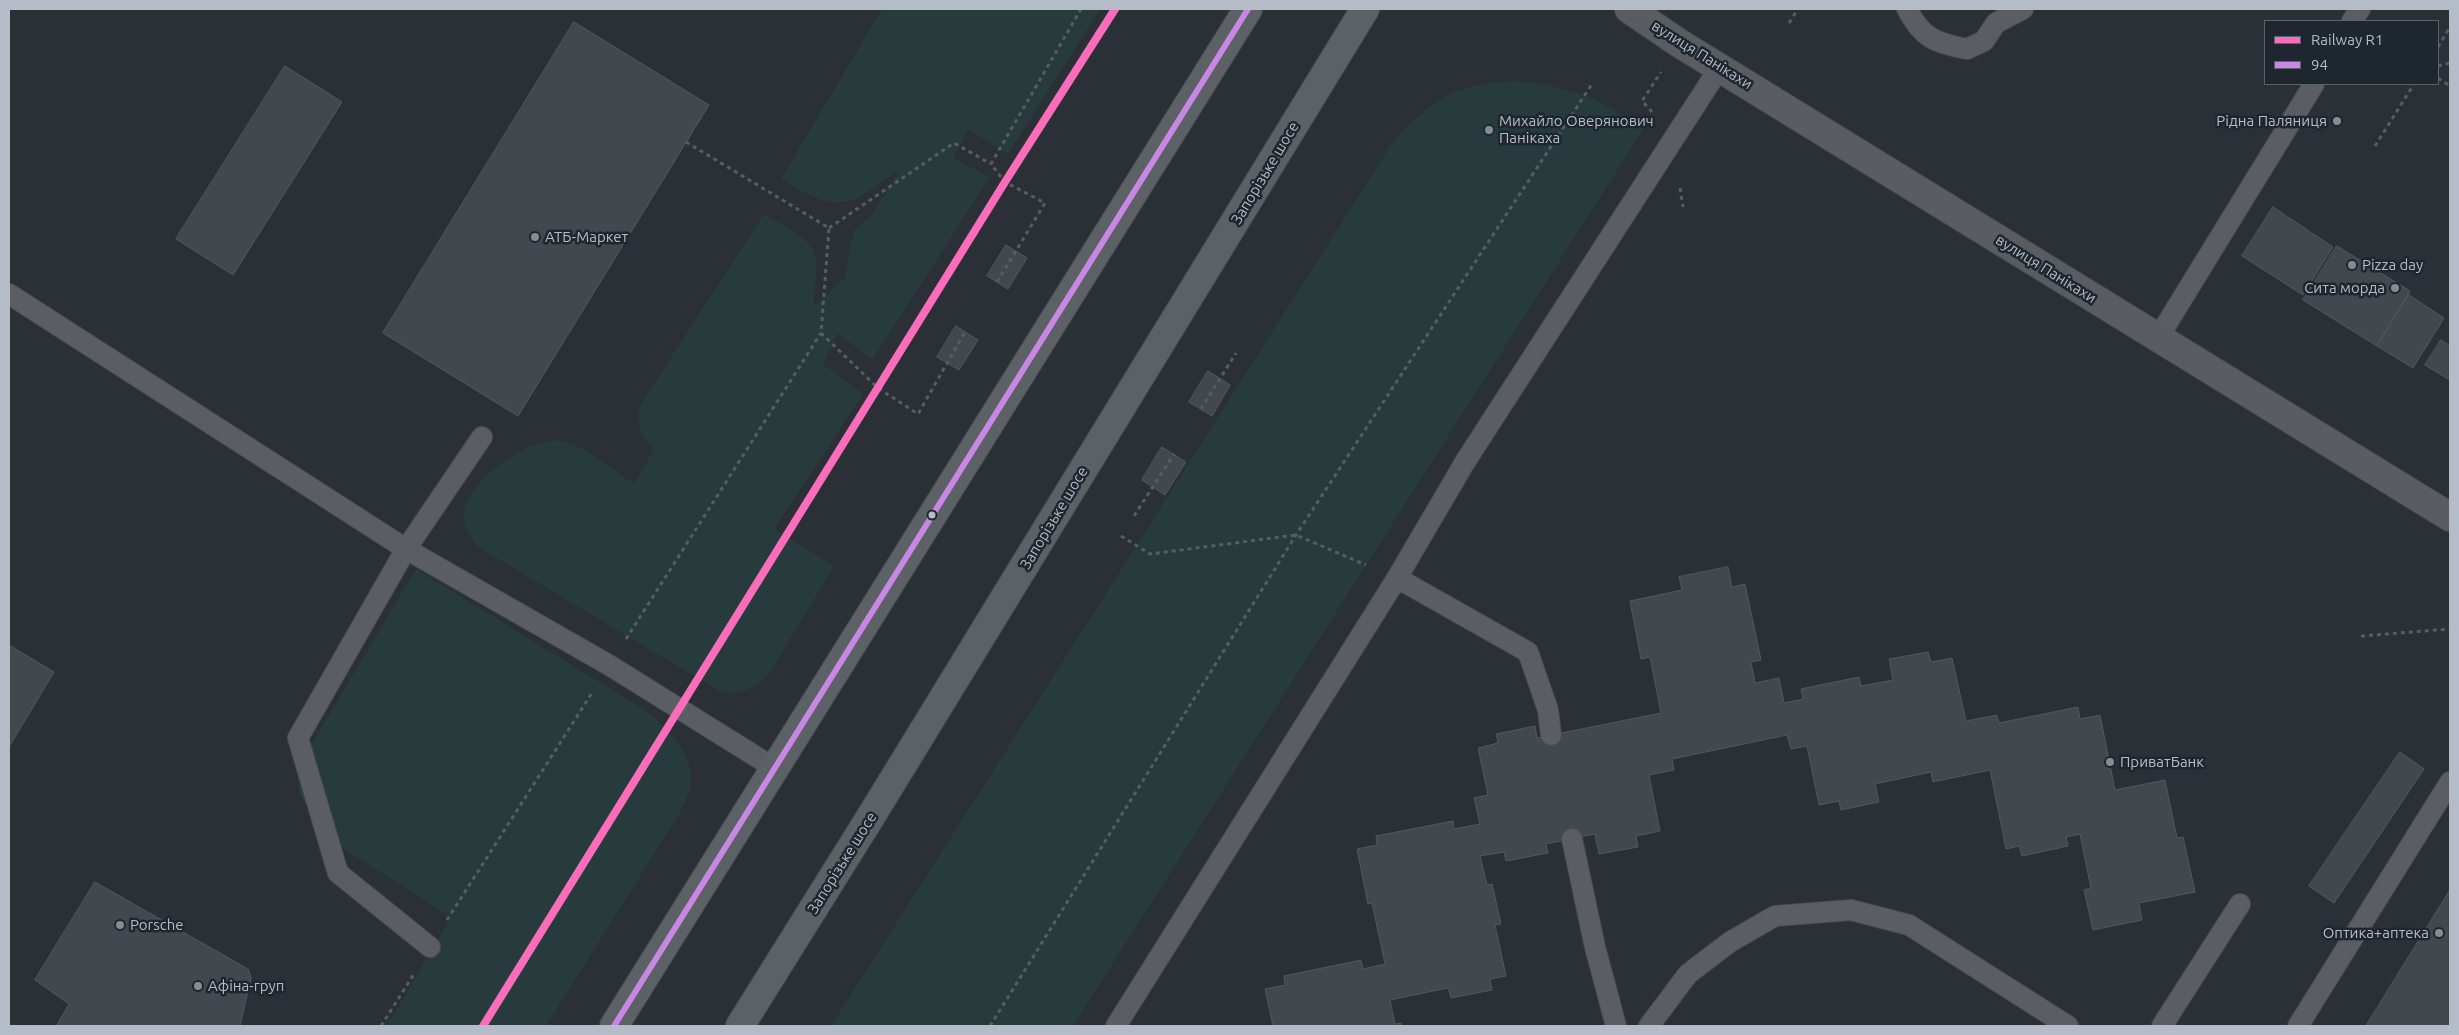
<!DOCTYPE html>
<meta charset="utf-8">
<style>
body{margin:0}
#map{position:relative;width:2459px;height:1035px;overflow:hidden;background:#2a3036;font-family:Ubuntu,sans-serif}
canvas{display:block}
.frame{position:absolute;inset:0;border:10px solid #b4bdc7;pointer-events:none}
.legend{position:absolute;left:2264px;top:20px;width:175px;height:65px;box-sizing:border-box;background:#1e2730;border:1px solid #5a636c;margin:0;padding:6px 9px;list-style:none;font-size:15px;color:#b4bdc7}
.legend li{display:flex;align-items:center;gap:10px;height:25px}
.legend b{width:25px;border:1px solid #5a636c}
</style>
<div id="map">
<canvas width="2459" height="1035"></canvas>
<div class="frame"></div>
<ul class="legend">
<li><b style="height:6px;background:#fb6dba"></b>Railway R1</li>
<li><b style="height:6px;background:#c787e3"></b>94</li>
</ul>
</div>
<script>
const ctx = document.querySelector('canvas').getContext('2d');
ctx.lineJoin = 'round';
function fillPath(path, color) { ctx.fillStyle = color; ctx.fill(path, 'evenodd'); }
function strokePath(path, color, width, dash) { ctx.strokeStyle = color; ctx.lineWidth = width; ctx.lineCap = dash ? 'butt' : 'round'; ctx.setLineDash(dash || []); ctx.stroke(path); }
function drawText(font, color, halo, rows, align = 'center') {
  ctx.font = font + ' Ubuntu,sans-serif'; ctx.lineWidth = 5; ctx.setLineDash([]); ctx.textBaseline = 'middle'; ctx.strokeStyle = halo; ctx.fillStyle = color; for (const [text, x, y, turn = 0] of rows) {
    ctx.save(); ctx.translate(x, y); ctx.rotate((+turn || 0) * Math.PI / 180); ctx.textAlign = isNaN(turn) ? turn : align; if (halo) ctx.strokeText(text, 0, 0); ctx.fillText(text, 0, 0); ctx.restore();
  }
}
const green = new Path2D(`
 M 882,9 L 1100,9 L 1008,154 L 968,129 L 953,158 L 990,177 L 872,360 L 838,333 L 823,364 L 863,394 L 774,529 L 834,566 L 769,674 C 755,690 742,694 721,692 L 477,546 C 468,535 461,523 465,508 C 471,479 531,436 561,441 C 588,446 611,471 634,483 L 654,450 C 641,437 636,426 639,407 L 764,214 C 783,226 815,237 816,263 C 817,277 814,292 814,306 L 844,279 L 854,230 L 870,217 L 899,171 C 887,177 875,187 863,195 C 833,213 808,194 781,179 Z
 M 1517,81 L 1551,85 L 1596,100 L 1644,128 L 1073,1026 L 831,1026 L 1393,142 C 1435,98 1454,83 1517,81 Z
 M 416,569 L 651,714 C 670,733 698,759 690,789 C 688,798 682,806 679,814 L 546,1026 L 387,1026 L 451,917 L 327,838 L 299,794 L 300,764 Z`);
const building = new Path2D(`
 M 574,22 L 709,105 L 518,416 L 383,333 Z
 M 285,66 L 342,102 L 233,275 L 176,239 Z
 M 2273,207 L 2333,247 L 2303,295 L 2242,256 Z
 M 1006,245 L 1027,258 L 1008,289 L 987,276 Z
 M 2337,246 L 2410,291 L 2377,346 L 2303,300 Z
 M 2409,295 L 2444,318 L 2413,368 L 2377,346 Z
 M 956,326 L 978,340 L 959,370 L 937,357 Z
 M 2441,340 L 2450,346 L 2450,380 L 2425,365 Z
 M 1208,371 L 1230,385 L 1212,416 L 1189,402 Z
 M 1162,447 L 1186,462 L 1165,495 L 1142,480 Z
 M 1728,567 L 1732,587 L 1745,584 L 1761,660 L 1751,662 L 1755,683 L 1779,678 L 1784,703 L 1803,699 L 1801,689 L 1859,677 L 1861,686 L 1893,680 L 1889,659 L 1928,652 L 1931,662 L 1952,658 L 1966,721 L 1997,715 L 1999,723 L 2078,707 L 2080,719 L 2100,715 L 2115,790 L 2165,780 L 2177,838 L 2183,837 L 2195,892 L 2139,903 L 2142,920 L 2093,930 L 2084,890 L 2091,888 L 2080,834 L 2066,837 L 2068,846 L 2022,856 L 2019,846 L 2006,849 L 1990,770 L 1933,782 L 1931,772 L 1875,784 L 1879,802 L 1841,810 L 1839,801 L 1819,805 L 1807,746 L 1791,749 L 1787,735 L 1672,759 L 1674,770 L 1649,775 L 1660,831 L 1636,836 L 1638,847 L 1599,854 L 1595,834 L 1546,844 L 1548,853 L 1506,861 L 1504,852 L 1480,856 L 1487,885 L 1492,884 L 1501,924 L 1495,925 L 1506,976 L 1490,979 L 1492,990 L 1451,998 L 1448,988 L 1390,1000 L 1395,1024 L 1401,1023 L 1401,1026 L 1273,1026 L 1265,989 L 1285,985 L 1284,976 L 1361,960 L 1363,969 L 1385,964 L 1372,903 L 1368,904 L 1357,849 L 1377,845 L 1376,836 L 1453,821 L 1454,829 L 1480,824 L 1474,798 L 1488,795 L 1478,748 L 1498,743 L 1496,734 L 1535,726 L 1537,738 L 1661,713 L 1650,657 L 1641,659 L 1630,601 L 1682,590 L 1679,577 Z
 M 9,645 L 54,672 L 9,747 Z
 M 2400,752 L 2424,769 L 2334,903 L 2309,886 Z
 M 95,882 L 248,969 L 251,978 L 240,1026 L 56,1026 L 69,1004 L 35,980 Z
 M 2450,890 L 2450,1026 L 2366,1026 Z`);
const path = new Path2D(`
 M 1789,23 L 1798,9
 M 2438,47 L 2450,27
 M 2438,66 L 2450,63
 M 2438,78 L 2450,86
 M 1652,112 L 1642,101 L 1661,72
 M 686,142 L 829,228 L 821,333 L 878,388 L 918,414 L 965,332
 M 2375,146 L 2414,84
 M 1680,188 L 1683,207
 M 829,228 L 954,143 L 991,164
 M 997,282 L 1045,203 L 1005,182 L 991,164 L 1081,9
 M 1201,409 L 1236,353
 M 1134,516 L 1174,454
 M 1121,536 L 1150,554 L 1296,535 L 1366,565
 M 2361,636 L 2450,629
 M 626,639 L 821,333
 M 447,920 L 592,693
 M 381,1026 L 414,974
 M 990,1026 L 1296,535 L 1592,84`);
const lane = new Path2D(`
 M 1907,9 C 1922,38 1935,43 1967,49 L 1984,41 L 1996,23 L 2023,9
 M 2352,21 L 2360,9
 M 9,294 L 406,549 L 609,665 L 776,769
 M 2158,338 L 2314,84
 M 1397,578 L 1528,652 L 1548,710 L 1551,735
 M 1572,839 L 1595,947 L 1616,1026
 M 430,947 L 338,873 L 298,738 L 406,549 L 482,437
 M 1116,1026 L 1397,578 L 1465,462 L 1720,67
 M 1649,1026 L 1688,974 L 1730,942 L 1775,916 L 1851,910 L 1909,925 L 2068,1026
 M 2162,1026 L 2240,904
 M 2298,1026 L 2450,782`);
const secondary = new Path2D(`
 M 1629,9 L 1679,43 L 2450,517`);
const primary = new Path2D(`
 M 614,1026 L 1248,9
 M 740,1026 L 873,813 L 1365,9`);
const bus1 = new Path2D(`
 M 614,1026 L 1248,9`);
const rail1 = new Path2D(`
 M 483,1026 L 1005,182 L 1115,9`);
const markers = [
 [2337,121,5,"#848c94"],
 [1489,130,5,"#848c94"],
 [535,237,5,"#848c94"],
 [2352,265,5,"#848c94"],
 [2395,288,5,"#848c94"],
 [932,515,4.5,"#b4bdc7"],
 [2110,762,5,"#848c94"],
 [120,925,5,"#848c94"],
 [2439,933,5,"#848c94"],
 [198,986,5,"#848c94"]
];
const streetNames = [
 ["вулиця Панікахи",1702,55,32],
 ["Запорізьке шосе",1265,173,-59],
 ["вулиця Панікахи",2046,269,32],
 ["Запорізьке шосе",1054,518,-59],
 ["Запорізьке шосе",842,863,-58]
];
const poiNames = [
 ["Михайло Оверянович",1499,121],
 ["Панікаха",1499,138],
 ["Рідна Паляниця",2327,121,"right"],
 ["АТБ-Маркет",545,237],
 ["Pizza day",2362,265],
 ["Сита морда",2385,288,"right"],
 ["ПриватБанк",2120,762],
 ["Porsche",130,925],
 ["Оптика+аптека",2429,933,"right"],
 ["Афіна-груп",208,986]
];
fillPath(green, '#283b3c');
fillPath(building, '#42484d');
strokePath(building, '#52585d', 1);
strokePath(lane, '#484c51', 22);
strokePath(secondary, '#484c51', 30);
strokePath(primary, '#484d53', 30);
strokePath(path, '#585d61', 3, [4, 4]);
strokePath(lane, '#5a5e64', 20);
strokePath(secondary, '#595d62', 28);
strokePath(primary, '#5c6166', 28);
strokePath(bus1, '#c787e3', 6);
strokePath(rail1, '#fb6dba', 8);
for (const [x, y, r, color] of markers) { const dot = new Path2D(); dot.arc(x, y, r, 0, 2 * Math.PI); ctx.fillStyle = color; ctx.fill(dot); strokePath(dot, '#1e2730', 2); }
drawText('15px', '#b4bdc7', '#1e2730', streetNames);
drawText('15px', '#b4bdc7', '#1e2730', poiNames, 'left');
</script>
